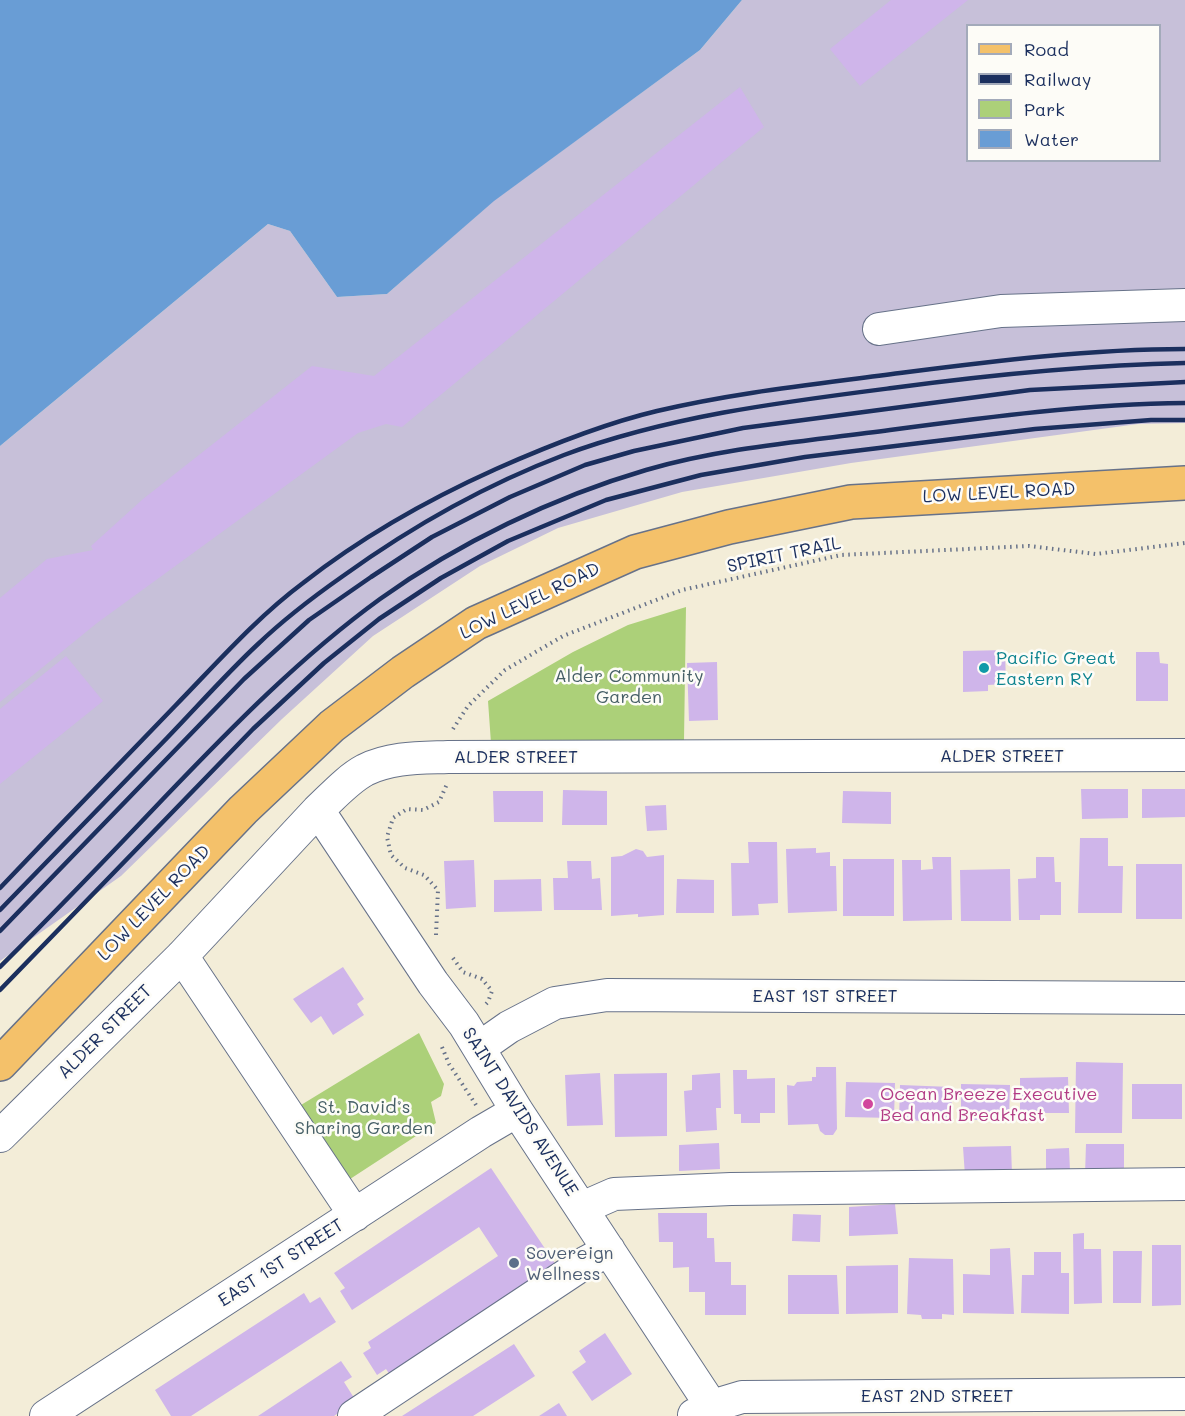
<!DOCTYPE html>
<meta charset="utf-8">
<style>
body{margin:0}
#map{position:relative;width:1185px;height:1416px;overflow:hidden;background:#f3edd8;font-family:Mali,sans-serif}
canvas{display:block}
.legend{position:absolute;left:966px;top:24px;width:195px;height:138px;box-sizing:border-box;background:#fdfcf7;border:2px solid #a3aaba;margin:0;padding:8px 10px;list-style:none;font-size:18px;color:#1b2f5e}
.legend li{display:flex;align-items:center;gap:12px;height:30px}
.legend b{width:30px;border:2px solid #a3aaba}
</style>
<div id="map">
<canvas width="1185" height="1416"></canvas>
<ul class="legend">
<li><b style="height:8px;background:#f4c16a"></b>Road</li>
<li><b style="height:8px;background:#1b2f5e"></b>Railway</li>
<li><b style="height:16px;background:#acd079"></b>Park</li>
<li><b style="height:16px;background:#699dd5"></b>Water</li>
</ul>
</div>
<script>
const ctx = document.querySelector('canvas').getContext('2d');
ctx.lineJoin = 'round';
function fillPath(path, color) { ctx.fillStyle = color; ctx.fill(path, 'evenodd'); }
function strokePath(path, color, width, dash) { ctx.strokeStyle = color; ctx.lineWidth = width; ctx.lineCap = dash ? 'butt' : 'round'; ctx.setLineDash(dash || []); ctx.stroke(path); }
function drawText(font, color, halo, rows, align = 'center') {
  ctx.font = font + ' Mali,sans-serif'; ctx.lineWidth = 5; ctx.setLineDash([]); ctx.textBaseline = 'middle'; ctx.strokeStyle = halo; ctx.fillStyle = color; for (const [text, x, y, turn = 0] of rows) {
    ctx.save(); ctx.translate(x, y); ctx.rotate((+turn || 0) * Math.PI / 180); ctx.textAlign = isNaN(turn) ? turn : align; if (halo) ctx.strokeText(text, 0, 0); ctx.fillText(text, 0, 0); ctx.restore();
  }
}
const industrial = new Path2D(`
 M 742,0 L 1185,0 L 1185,423 L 1138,424 L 851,463 L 682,492 L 558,528 L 480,566 L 373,636 L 282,719 L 121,876 L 0,961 L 0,446 L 268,224 L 290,231 L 337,297 L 387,294 L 493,201 L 700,50 ZM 968,26 L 1160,26 L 1160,160 L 968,160 Z`);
const green = new Path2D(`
 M 686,607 L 684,740 L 491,743 L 488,701 L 573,652 L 628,625 Z
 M 419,1033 L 444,1084 L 441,1096 L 431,1102 L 436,1123 L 347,1181 L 301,1105 Z`);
const water = new Path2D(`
 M 0,0 L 742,0 L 700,50 L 494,201 L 387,294 L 337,297 L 290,231 L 268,224 L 0,446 Z`);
const building = new Path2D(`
 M 891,0 L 968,0 L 860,86 L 830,49 Z
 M 740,87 L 764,127 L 402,427 L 386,424 L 358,433 L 97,623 L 0,702 L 0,598 L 47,559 L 93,550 L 91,546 L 143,499 L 312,366 L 374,376 Z
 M 1005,650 L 1006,684 L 988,685 L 988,691 L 963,692 L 963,651 Z
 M 1136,652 L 1159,652 L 1160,663 L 1168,664 L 1168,701 L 1136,701 Z
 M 66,656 L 103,701 L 0,784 L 0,709 Z
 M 717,662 L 718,720 L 689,721 L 687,663 Z
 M 1081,789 L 1128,789 L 1128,818 L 1082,819 Z
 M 1142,789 L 1185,789 L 1185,817 L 1142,818 Z
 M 563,790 L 607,791 L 607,825 L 562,825 Z
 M 493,791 L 543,791 L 543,822 L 494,822 Z
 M 843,791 L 891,792 L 891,824 L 842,823 Z
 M 666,805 L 667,830 L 647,831 L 645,806 Z
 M 1080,838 L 1108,838 L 1108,866 L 1123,866 L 1122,913 L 1078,913 Z
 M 748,842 L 777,842 L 778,903 L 758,904 L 759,915 L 732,916 L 731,863 L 749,863 Z
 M 816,848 L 816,853 L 830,852 L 830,866 L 836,866 L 837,911 L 788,913 L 786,849 Z
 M 636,849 L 643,851 L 647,857 L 664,855 L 664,915 L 638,917 L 638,914 L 611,916 L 611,857 L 622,856 Z
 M 932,857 L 951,857 L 952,920 L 903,921 L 902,860 L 921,860 L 921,870 L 933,869 Z
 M 1036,857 L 1054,857 L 1055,882 L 1061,882 L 1061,915 L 1040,915 L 1040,920 L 1019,920 L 1018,879 L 1036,878 Z
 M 843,859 L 894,859 L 894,916 L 843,916 Z
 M 474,860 L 476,907 L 446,909 L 444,861 Z
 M 567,861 L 591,861 L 592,879 L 600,878 L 602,910 L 554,910 L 553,878 L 568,878 Z
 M 1136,864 L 1182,864 L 1182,919 L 1136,919 Z
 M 1010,869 L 1011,921 L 961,921 L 960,870 Z
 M 541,879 L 542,911 L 494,912 L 494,880 Z
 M 677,879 L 714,880 L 714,913 L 676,913 Z
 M 343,967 L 364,999 L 357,1004 L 364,1015 L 333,1035 L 321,1016 L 311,1023 L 293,999 Z
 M 1076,1062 L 1123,1063 L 1122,1133 L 1075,1133 Z
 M 816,1067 L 836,1067 L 837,1129 L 833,1135 L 825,1135 L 820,1131 L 818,1124 L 788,1125 L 787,1085 L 794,1086 L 797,1082 L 812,1081 L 812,1077 L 816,1077 Z
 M 733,1070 L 747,1070 L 747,1079 L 775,1078 L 775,1113 L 760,1113 L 760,1123 L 741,1123 L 741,1114 L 734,1114 Z
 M 600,1073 L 603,1125 L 567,1126 L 565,1075 Z
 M 667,1073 L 667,1136 L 615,1137 L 614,1074 Z
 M 720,1073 L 721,1108 L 716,1108 L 717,1130 L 686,1132 L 684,1091 L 692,1090 L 692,1075 Z
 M 1068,1077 L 1069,1113 L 1020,1113 L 1020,1078 Z
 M 846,1082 L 895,1083 L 894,1118 L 845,1117 Z
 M 961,1084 L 1010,1085 L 1009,1120 L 961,1120 Z
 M 1132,1084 L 1182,1084 L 1182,1119 L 1132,1119 Z
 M 900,1085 L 952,1087 L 951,1122 L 899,1120 Z
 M 719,1143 L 720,1169 L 679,1171 L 679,1145 Z
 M 1086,1144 L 1124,1144 L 1124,1175 L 1085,1175 Z
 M 1011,1146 L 1012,1174 L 965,1176 L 963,1147 Z
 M 1069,1148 L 1070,1171 L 1046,1172 L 1046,1149 Z
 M 491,1168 L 558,1268 L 392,1378 L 386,1369 L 377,1375 L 363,1353 L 371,1348 L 368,1342 L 498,1256 L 479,1227 L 352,1310 L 340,1291 L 345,1288 L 334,1273 Z
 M 895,1204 L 898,1234 L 849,1236 L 849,1207 Z
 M 658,1213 L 707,1213 L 707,1238 L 714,1238 L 715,1262 L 731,1262 L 731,1285 L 746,1285 L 746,1315 L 705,1315 L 705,1292 L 689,1292 L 689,1267 L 673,1268 L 673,1242 L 659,1242 Z
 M 793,1214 L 821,1215 L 820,1242 L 792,1241 Z
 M 1084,1233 L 1084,1249 L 1101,1249 L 1102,1303 L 1074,1304 L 1073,1234 Z
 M 1152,1245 L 1181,1245 L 1181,1305 L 1152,1306 Z
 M 1010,1248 L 1014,1314 L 963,1313 L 963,1274 L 990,1275 L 990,1249 Z
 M 1113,1251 L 1142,1251 L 1141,1303 L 1113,1303 Z
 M 1034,1252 L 1061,1252 L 1061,1273 L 1069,1273 L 1069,1314 L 1021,1313 L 1022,1275 L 1034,1275 Z
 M 909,1258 L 953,1259 L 954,1315 L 942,1314 L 942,1319 L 922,1319 L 921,1315 L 907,1314 Z
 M 898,1265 L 898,1313 L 846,1314 L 846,1266 Z
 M 788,1275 L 837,1275 L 839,1314 L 788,1314 Z
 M 304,1293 L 310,1303 L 320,1297 L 336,1322 L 191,1416 L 171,1416 L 155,1390 Z
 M 605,1333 L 632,1374 L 592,1401 L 572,1372 L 586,1362 L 579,1351 Z
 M 514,1344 L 535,1376 L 473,1416 L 402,1416 Z
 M 341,1361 L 352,1377 L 344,1382 L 356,1401 L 334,1416 L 258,1416 Z
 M 559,1403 L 567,1416 L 539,1416 Z`);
const path = new Path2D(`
 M 453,729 L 468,706 L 505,670 L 563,636 L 682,590 L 841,555 L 1029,546 L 1096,554 L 1185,543
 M 436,935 L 438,890 L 424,875 L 405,868 L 391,855 L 387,837 L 393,818 L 407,809 L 423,810 L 439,802 L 447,784
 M 453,958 L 463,972 L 482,979 L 492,991 L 488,1002 L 484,1006
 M 442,1047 L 449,1064 L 476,1105`);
const minor = new Path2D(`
 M 879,329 L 1001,311 L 1185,305
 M 318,810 L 433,983 L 464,1024 L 517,1111 L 718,1416
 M 182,956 L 355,1215
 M 479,1048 L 509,1027 L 555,1003 L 607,995 L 1185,998
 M 0,1136 L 182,956 L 318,810 C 332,797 348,779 365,770 C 391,757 420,758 448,757 L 1185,755
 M 582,1208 L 614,1194 L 731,1189 L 1185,1184
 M 694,1415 L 712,1406 L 742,1397 L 1185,1394
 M 46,1416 L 481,1132 L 517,1111
 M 354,1416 L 583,1264 L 609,1250`);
const major = new Path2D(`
 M 0,1064 L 243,810 L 332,726 L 403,672 L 476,623 L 635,552 L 729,527 L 851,502 L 1185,483`);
const rail = new Path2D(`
 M 0,888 C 58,827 117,766 175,706 C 216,664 256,618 303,583 C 363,536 427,500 496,469 C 548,446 602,424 657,411 C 737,392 818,384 900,373 C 994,361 1090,349 1185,349
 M 0,910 C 56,853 111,795 167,738 C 197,707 226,674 257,645 C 283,620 313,597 343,576 C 411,527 485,485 564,455 C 669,416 782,402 892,388 C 989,375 1087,365 1185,363
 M 0,931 L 244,679 L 309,620 L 371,577 L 432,537 L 510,497 L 585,465 L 634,451 L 743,428 L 1030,390 L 1185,382
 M 0,967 C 55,912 109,856 163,799 C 231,728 300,657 380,599 C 458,543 554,497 646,470 C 725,447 809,441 890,430 C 988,417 1086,404 1185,403
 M 0,990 L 253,729 L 324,663 L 379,619 L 441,578 L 508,541 L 606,500 L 701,475 L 805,457 L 1035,429 L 1151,420 L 1185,420`);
const markers = [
 [984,668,6,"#0f9aa8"],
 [868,1104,6,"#d1479c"],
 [514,1263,6,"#5c6f8a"]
];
const streetNames = [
 ["LOW LEVEL ROAD",999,493,-3],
 ["SPIRIT TRAIL",784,555,-12],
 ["LOW LEVEL ROAD",530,601,-26],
 ["ALDER STREET",1002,756],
 ["ALDER STREET",516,757],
 ["LOW LEVEL ROAD",154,903,-46],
 ["EAST 1ST STREET",825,996],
 ["ALDER STREET",105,1032,-45],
 ["SAINT DAVIDS AVENUE",520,1112,57],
 ["EAST 1ST STREET",281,1263,-33],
 ["EAST 2ND STREET",937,1396]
];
const cultureNames = [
 ["Pacific Great",996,658],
 ["Eastern RY",996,679]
];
const parkNames = [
 ["Alder Community",629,676],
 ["Garden",629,697],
 ["St. David’s",364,1107],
 ["Sharing Garden",364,1128]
];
const hotelNames = [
 ["Ocean Breeze Executive",880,1094],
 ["Bed and Breakfast",880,1115]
];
const serviceNames = [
 ["Sovereign",526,1253],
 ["Wellness",526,1274]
];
fillPath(industrial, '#c7c0d9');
fillPath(green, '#acd079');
fillPath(water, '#699dd5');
fillPath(building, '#cfb5ea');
strokePath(minor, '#677289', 34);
strokePath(major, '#677289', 36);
strokePath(path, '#677289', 4, [1.5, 4.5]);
strokePath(minor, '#fff', 32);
strokePath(major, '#f4c16a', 33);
strokePath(rail, '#1b2f5e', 4.5);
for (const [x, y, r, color] of markers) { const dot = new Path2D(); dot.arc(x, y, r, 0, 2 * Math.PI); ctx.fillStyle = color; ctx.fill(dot); strokePath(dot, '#fdfcf7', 2); }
drawText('18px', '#1b2f5e', '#fdfcf7', streetNames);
drawText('18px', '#0d838f', '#fdfcf7', cultureNames, 'left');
drawText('18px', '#465f66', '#fdfcf7', parkNames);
drawText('18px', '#b23c85', '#fdfcf7', hotelNames, 'left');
drawText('18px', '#4e5e75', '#fdfcf7', serviceNames, 'left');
</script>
